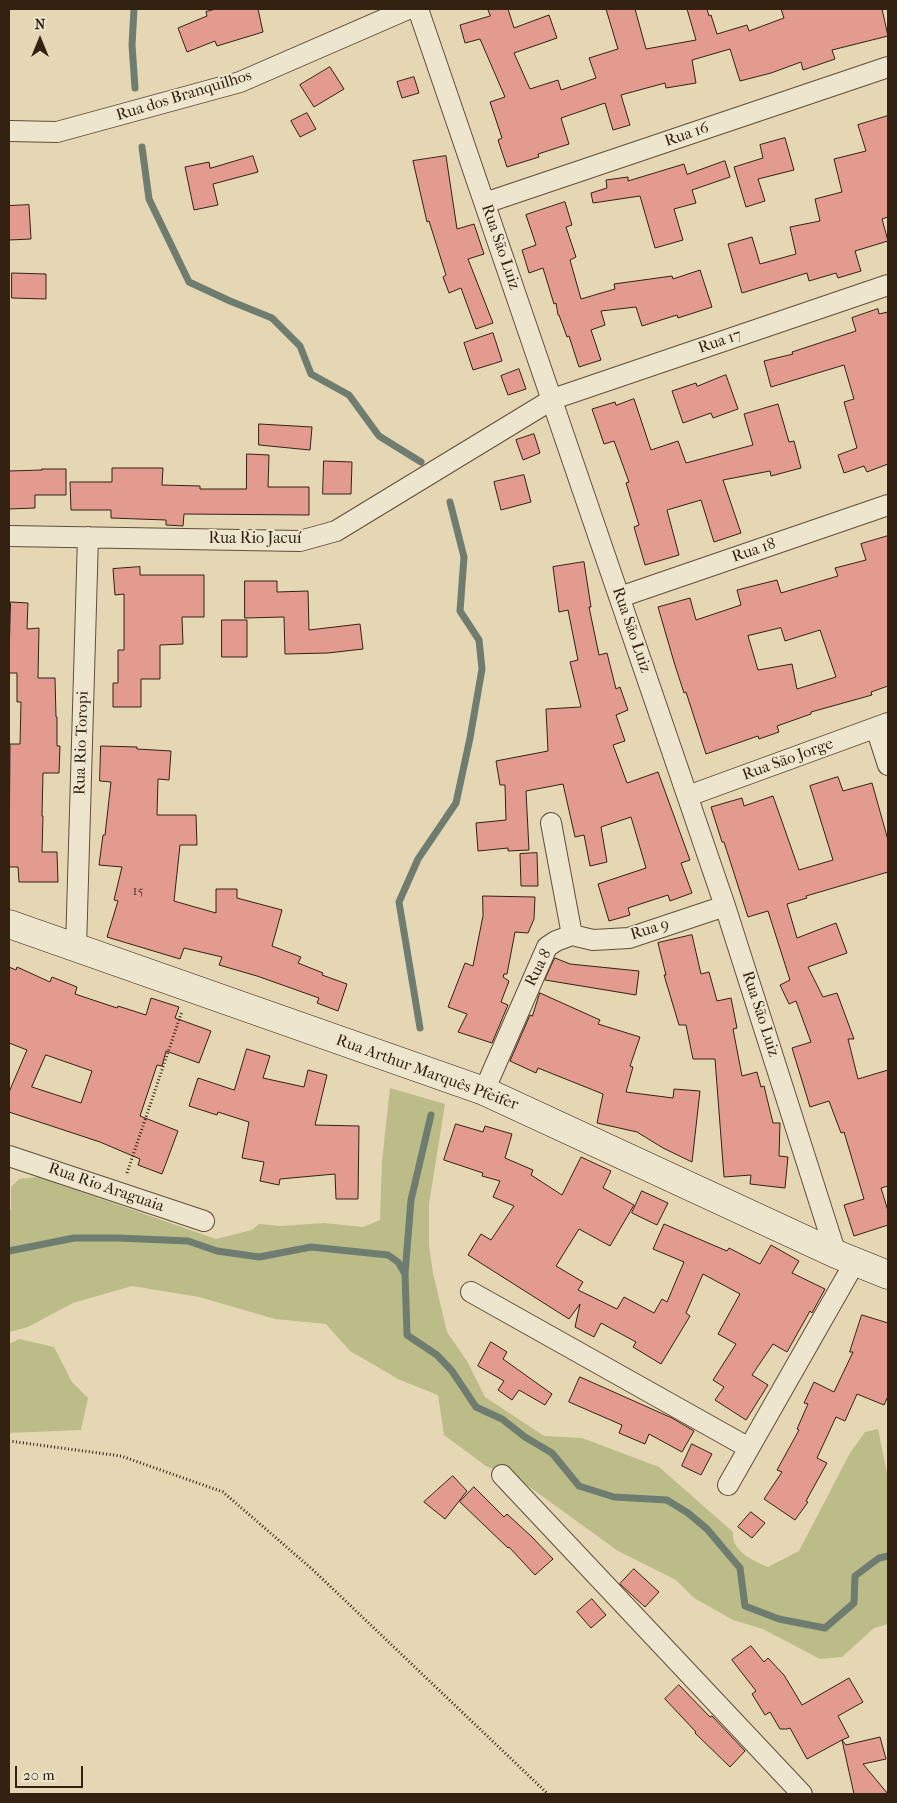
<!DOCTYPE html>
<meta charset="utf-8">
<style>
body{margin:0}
#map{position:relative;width:897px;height:1803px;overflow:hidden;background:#e5d7b3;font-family:"IM FELL French Canon",serif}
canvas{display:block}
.frame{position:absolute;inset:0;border:10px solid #332212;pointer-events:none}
.north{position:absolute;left:15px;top:15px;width:50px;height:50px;-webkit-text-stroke:4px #eee5ce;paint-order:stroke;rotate:0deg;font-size:14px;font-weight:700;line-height:20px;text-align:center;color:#332212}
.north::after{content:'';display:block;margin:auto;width:18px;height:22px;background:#332212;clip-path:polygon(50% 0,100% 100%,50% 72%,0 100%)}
.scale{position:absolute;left:15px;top:1766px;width:68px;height:22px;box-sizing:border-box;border:2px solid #332212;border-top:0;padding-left:6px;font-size:15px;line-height:18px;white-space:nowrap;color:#332212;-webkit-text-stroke:4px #eee5ce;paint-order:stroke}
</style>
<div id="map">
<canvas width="897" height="1803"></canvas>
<div class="frame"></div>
<div class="north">N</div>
<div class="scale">20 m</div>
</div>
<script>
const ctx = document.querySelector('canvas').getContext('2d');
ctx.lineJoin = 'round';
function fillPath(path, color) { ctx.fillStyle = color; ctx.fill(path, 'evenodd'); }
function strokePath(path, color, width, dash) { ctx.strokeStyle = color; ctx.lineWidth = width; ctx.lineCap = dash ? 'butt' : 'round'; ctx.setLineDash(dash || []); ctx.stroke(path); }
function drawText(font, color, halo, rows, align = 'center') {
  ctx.font = font + ' "IM FELL French Canon",serif'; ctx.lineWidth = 4; ctx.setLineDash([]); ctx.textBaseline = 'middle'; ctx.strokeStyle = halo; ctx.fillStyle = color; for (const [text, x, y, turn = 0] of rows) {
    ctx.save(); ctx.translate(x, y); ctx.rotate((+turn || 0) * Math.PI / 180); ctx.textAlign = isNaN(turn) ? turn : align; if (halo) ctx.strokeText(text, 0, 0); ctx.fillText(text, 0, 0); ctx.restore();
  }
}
const green = new Path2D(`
 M 390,1088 L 445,1104 L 429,1204 L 429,1245 L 433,1273 L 447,1332 L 467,1361 L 485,1397 L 544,1436 L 582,1438 L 659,1467 L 733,1532 C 733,1536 733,1541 735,1544 C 741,1555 757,1563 768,1567 L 799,1551 L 850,1453 L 865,1432 L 878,1429 L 887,1473 L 888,1474 L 888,1624 L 874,1628 L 842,1657 L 820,1659 L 763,1629 L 733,1620 L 694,1598 L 676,1580 L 618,1551 L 524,1483 L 486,1466 L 444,1435 L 438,1395 L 400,1380 L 350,1351 L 326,1324 L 275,1319 L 199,1297 L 132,1286 L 73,1303 L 28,1327 L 9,1332 L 9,1212 L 11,1209 L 11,1187 L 19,1179 L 39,1177 L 216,1239 L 252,1230 L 259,1224 L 280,1226 L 324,1223 L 363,1227 L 380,1220 L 382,1161 Z
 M 19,1339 L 54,1347 L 72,1382 L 88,1398 L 81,1430 L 9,1433 L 9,1344 Z`);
const stream = new Path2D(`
 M 134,9 L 132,45 L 135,88
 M 142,147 L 149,199 L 189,282 L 230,301 L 272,318 L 300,346 L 311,374 L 349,395 L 379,436 L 421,462
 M 420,1028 L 399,902 L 418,859 L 456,803 L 470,738 L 482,669 L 479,640 L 460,611 L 464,557 L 450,502
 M 9,1251 L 74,1238 L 118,1238 L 188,1241 L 217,1251 L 259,1257 L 311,1247 L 388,1255 L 398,1262 L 405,1274 L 407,1335 L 437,1355 L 452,1371 L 476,1407 L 502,1419 L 525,1437 L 552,1453 L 579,1486 L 614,1497 L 667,1500 L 688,1513 L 707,1529 L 740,1568 L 745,1606 L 779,1619 L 825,1628 L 854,1603 L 855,1576 L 879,1558 L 888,1556
 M 405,1274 L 411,1200 L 431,1115`);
const building = new Path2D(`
 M 216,9 L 258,9 L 263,32 L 217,46 L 215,41 L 187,52 L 178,28 L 207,16 L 206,12 Z
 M 488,9 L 508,9 L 514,28 L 549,15 L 557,38 L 514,53 L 530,89 L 558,80 L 561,90 L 596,78 L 589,58 L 618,49 L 606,9 L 635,9 L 646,49 L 696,40 L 687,9 L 707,9 L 709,16 L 711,15 L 717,34 L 747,25 L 749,31 L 784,18 L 781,9 L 882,9 L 888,36 L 832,50 L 835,59 L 803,70 L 801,62 L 771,73 L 740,81 L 730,49 L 692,60 L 696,83 L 666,88 L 665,83 L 621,95 L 630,125 L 613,130 L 605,103 L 561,118 L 569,144 L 538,154 L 539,157 L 507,167 L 498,140 L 502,138 L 490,102 L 505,97 L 480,39 L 465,43 L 460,25 L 490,16 Z
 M 330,67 L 344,89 L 314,107 L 300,85 Z
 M 414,77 L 419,93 L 402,98 L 397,82 Z
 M 307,113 L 316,129 L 300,137 L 291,121 Z
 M 888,116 L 888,217 L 882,219 L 888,241 L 855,251 L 861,271 L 838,278 L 836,273 L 809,281 L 807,273 L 742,293 L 728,244 L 752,237 L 760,264 L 796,254 L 790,227 L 820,221 L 815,199 L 842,192 L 834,159 L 866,151 L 858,125 Z
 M 785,138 L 794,170 L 758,179 L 765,201 L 746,207 L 734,167 L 763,158 L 760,145 Z
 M 253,156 L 258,172 L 213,184 L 218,205 L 194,210 L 185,167 L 209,162 L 210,168 Z
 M 446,156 L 457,229 L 474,224 L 484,254 L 468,259 L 493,323 L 476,329 L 461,288 L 449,293 L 443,277 L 446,275 L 429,221 L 427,222 L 413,161 Z
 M 725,161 L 730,177 L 692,190 L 696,203 L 674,209 L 683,240 L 655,248 L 640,196 L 593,203 L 591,193 L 607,188 L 606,180 L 628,177 L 628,181 L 684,164 L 687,174 Z
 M 565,202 L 572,225 L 566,227 L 576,257 L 570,260 L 581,299 L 615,289 L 614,284 L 672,276 L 673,279 L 700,270 L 712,307 L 678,318 L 677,315 L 642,326 L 636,307 L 601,311 L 605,325 L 591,330 L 601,360 L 579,367 L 569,336 L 567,337 L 559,315 L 558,315 L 556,303 L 554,304 L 543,268 L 529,273 L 522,250 L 536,245 L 526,215 Z
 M 29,205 L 31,239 L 9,240 L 9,206 Z
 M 12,273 L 46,274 L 46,299 L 12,298 Z
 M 878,309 L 879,314 L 888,312 L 888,464 L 867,472 L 864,466 L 844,473 L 838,455 L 857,448 L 844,402 L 854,399 L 844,365 L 771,387 L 764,361 L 793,354 L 792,352 L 856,331 L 852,318 Z
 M 493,333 L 502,361 L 473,370 L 464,343 Z
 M 519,369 L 526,389 L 508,395 L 501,376 Z
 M 726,375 L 738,409 L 713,418 L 711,413 L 683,423 L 672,391 L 696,383 L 697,386 Z
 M 634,399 L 651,450 L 678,441 L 686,463 L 753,445 L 744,414 L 778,404 L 789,442 L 794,441 L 801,468 L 771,476 L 770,471 L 723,480 L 741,533 L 714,542 L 701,500 L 667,510 L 679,555 L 645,565 L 634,527 L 639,525 L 626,483 L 629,482 L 614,441 L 604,444 L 592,409 L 615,402 L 616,405 Z
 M 259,424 L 312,427 L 310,450 L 259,445 Z
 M 534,434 L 540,453 L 523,460 L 516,440 Z
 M 247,454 L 269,455 L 268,487 L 309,487 L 309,515 L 184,514 L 183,526 L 166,525 L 166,520 L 111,518 L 111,510 L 71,510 L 70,482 L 112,482 L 112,468 L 163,468 L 162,485 L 200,486 L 200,489 L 246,489 Z
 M 324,461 L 352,462 L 351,494 L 323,494 Z
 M 42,469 L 66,469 L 66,495 L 35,495 L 35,508 L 9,509 L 9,471 L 42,470 Z
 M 524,475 L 531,502 L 501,510 L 494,482 Z
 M 888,536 L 888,686 L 871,692 L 872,695 L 811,712 L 811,714 L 777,726 L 779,732 L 759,739 L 758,736 L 706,754 L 686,692 L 684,693 L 674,662 L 658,607 L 690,598 L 696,620 L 741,605 L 737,590 L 777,580 L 781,593 L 838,576 L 835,568 L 866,560 L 861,544 ZM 781,628 L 785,641 L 820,630 L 836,677 L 797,689 L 792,664 L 758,670 L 748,636 Z
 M 584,562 L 591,607 L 589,607 L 599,655 L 607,653 L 616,689 L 620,687 L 628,710 L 616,715 L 625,741 L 613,745 L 627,783 L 658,772 L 690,860 L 681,863 L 692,893 L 670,901 L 668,895 L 628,908 L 630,915 L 609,921 L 598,884 L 646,868 L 631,817 L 601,827 L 607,862 L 590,866 L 584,835 L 575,837 L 563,784 L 526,791 L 529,850 L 508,851 L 508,848 L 478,851 L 476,823 L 506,820 L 505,785 L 500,785 L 496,761 L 548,751 L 546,709 L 581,707 L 570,662 L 578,660 L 568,610 L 559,612 L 553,567 Z
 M 140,567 L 140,575 L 204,575 L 204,617 L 182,617 L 183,644 L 160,645 L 160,679 L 141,679 L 141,707 L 113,707 L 113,683 L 118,683 L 118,650 L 124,650 L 124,594 L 115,595 L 113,569 Z
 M 245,581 L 277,581 L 277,592 L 308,591 L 309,630 L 360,624 L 363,649 L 328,653 L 285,654 L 284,617 L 245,618 Z
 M 11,602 L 28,603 L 27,629 L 39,628 L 38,678 L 55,678 L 56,717 L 57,717 L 57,746 L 60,746 L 59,773 L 43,773 L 42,816 L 43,816 L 42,852 L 57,852 L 58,882 L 19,882 L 18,867 L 9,867 L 10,744 L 20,744 L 21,702 L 17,702 L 17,673 L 9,673 Z
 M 222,620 L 247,620 L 247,657 L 222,657 Z
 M 101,746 L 137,747 L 137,749 L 171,751 L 169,780 L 158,779 L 157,815 L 196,815 L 197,845 L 180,845 L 174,901 L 216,913 L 216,889 L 237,889 L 237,898 L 282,910 L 272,946 L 301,957 L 298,963 L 323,973 L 322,975 L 347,984 L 338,1011 L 317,1003 L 319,998 L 257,976 L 219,965 L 222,957 L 184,948 L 180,959 L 107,937 L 118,901 L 114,900 L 122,867 L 99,865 L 103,835 L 105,835 L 111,782 L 100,781 Z
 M 838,777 L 843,791 L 872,783 L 888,840 L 888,872 L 806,896 L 807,898 L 787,904 L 797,938 L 836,923 L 847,953 L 808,967 L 823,997 L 837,993 L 854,1039 L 848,1039 L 858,1079 L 888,1070 L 888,1186 L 881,1188 L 888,1211 L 888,1225 L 854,1236 L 844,1205 L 864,1199 L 844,1132 L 841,1133 L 829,1101 L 810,1107 L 792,1048 L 811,1042 L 796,1001 L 789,1004 L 780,985 L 790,980 L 768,911 L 748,917 L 724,842 L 722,842 L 711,807 L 742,798 L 744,806 L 773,796 L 799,870 L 833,860 L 810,786 Z
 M 537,853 L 538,886 L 521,886 L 520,854 Z
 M 483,896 L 535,897 L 534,919 L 528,933 L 515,932 L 507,974 L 504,974 L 503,977 L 509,981 L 501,1002 L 508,1005 L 492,1043 L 458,1032 L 467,1014 L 448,1007 L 465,963 L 473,966 L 483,916 Z
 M 692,935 L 701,974 L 709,972 L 717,1001 L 731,998 L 737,1028 L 733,1029 L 742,1076 L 757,1072 L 761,1087 L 764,1086 L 773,1123 L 780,1123 L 779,1156 L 788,1157 L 785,1188 L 750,1184 L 751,1175 L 724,1177 L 715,1059 L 693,1059 L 686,1025 L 679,1025 L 664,975 L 666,975 L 658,943 Z
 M 555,958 L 570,964 L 639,971 L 636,995 L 545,980 Z
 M 9,967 L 16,970 L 17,967 L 50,982 L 52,977 L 77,987 L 75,994 L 117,1008 L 118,1006 L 146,1015 L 151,998 L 179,1007 L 175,1018 L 211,1031 L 199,1063 L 166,1051 L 162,1066 L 157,1065 L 140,1116 L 178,1131 L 162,1174 L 138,1165 L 140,1159 L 100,1142 L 9,1112 L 9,1092 L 27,1050 L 9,1043 ZM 46,1055 L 92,1071 L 81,1103 L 32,1087 Z
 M 540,993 L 600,1020 L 598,1024 L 640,1037 L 630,1066 L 633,1067 L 626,1092 L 673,1098 L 674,1089 L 700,1091 L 692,1162 L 663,1148 L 637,1132 L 597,1123 L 603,1094 L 538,1068 L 536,1073 L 510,1061 L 530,1015 L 532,1016 Z
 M 247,1049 L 270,1056 L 263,1078 L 304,1087 L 308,1070 L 327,1075 L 315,1125 L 359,1126 L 358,1199 L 336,1199 L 335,1174 L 280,1179 L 279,1185 L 260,1181 L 264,1162 L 242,1158 L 249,1122 L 218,1112 L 217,1115 L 189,1106 L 198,1078 L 234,1090 Z
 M 456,1124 L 483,1132 L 485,1126 L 512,1134 L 505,1158 L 533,1170 L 531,1175 L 562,1195 L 581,1157 L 611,1171 L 603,1188 L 634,1205 L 610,1246 L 579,1229 L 556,1266 L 583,1282 L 578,1290 L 617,1309 L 624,1297 L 654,1313 L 662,1299 L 667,1302 L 684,1262 L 653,1249 L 664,1224 L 727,1251 L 729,1248 L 760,1264 L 771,1245 L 799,1261 L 792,1273 L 825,1289 L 812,1313 L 810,1311 L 787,1352 L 773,1344 L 752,1375 L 768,1385 L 746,1420 L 715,1400 L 724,1387 L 713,1380 L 736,1344 L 718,1334 L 740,1294 L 703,1274 L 686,1313 L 690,1316 L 661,1364 L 633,1347 L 636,1342 L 601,1323 L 594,1337 L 575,1327 L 580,1304 L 569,1319 L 468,1255 L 481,1234 L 491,1240 L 514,1206 L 493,1197 L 500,1181 L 482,1176 L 483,1173 L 444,1160 Z
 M 642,1191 L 668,1203 L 657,1225 L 632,1213 Z
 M 862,1315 L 888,1323 L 888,1396 L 884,1405 L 857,1394 L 845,1421 L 836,1417 L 817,1458 L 827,1463 L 806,1501 L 808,1502 L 795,1520 L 764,1499 L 782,1472 L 777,1470 L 799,1430 L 797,1429 L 808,1404 L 804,1403 L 814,1382 L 834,1392 L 853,1352 L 850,1352 Z
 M 491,1342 L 507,1352 L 503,1359 L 552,1394 L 545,1405 L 519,1390 L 512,1400 L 498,1390 L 504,1381 L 478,1366 Z
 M 580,1377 L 672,1418 L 694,1431 L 682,1452 L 649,1434 L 645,1444 L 619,1433 L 622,1425 L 569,1402 Z
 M 692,1444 L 712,1454 L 701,1475 L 682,1466 Z
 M 453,1476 L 467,1491 L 445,1519 L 424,1502 Z
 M 474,1487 L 504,1517 L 507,1514 L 532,1537 L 553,1559 L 535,1575 L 509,1547 L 508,1548 L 460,1502 Z
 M 751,1512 L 765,1523 L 752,1538 L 738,1527 Z
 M 634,1569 L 659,1592 L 645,1607 L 620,1584 Z
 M 592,1599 L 606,1615 L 591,1628 L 577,1612 Z
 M 751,1646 L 764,1662 L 768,1658 L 784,1675 L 802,1705 L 849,1678 L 863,1702 L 838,1716 L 849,1737 L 842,1740 L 846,1745 L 880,1737 L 886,1759 L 863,1764 L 888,1794 L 854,1794 L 842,1740 L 807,1759 L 790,1728 L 787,1729 L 780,1729 L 770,1712 L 765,1715 L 752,1694 L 756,1691 L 732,1660 Z
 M 679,1685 L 710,1717 L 712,1716 L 745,1751 L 730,1767 L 695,1733 L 696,1732 L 665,1699 Z`);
const path = new Path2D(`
 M 127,1173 L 182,1011
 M 9,1441 L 121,1456 L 223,1492 L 312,1569 L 548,1794`);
const street = new Path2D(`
 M 418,9 L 725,906 L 836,1254
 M 9,131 L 57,132 L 240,82 L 408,9
 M 485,203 L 888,67
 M 9,536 L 300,541 L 336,531 L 553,399 L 888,285
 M 620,597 L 888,505
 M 876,728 L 888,765
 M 688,796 L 888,723
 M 551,823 L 572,935
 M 572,935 L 593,940 L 629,938 L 725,906
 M 76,948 L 88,537
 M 484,1091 L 547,947 L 556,941 L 572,935
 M 9,1156 L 204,1221
 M 471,1292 L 749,1448
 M 502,1475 L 802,1794
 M 728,1485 L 855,1262`);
const secondary = new Path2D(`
 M 9,924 L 484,1091 L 836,1254 L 888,1275`);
const numberNames = [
 ["15",138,892]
];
const streetNames = [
 ["Rua dos Branquilhos",184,96,-17],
 ["Rua 16",687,135,-19],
 ["Rua São Luiz",500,247,71],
 ["Rua 17",720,342,-19],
 ["Rua Rio Jacuí",255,539],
 ["Rua 18",754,551,-19],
 ["Rua São Luiz",631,630,71],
 ["Rua Rio Toropi",82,743,-88],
 ["Rua São Jorge",788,760,-20],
 ["Rua 9",650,930,-17],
 ["Rua 8",539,968,-63],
 ["Rua São Luiz",760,1014,72],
 ["Rua Arthur Marquês Pfeifer",427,1073,20],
 ["Rua Rio Araguaia",106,1188,19]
];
fillPath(green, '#bcbc88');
strokePath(stream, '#6e7d70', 7);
fillPath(building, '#e49b8f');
strokePath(building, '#332212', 1);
strokePath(street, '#604f3a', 22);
strokePath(secondary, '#332212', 29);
strokePath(path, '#332212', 3, [1, 2.5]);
strokePath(street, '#eee5ce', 20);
strokePath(secondary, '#eee5ce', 28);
drawText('14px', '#5f4031', null, numberNames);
drawText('16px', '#332212', '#eee5ce', streetNames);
</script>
